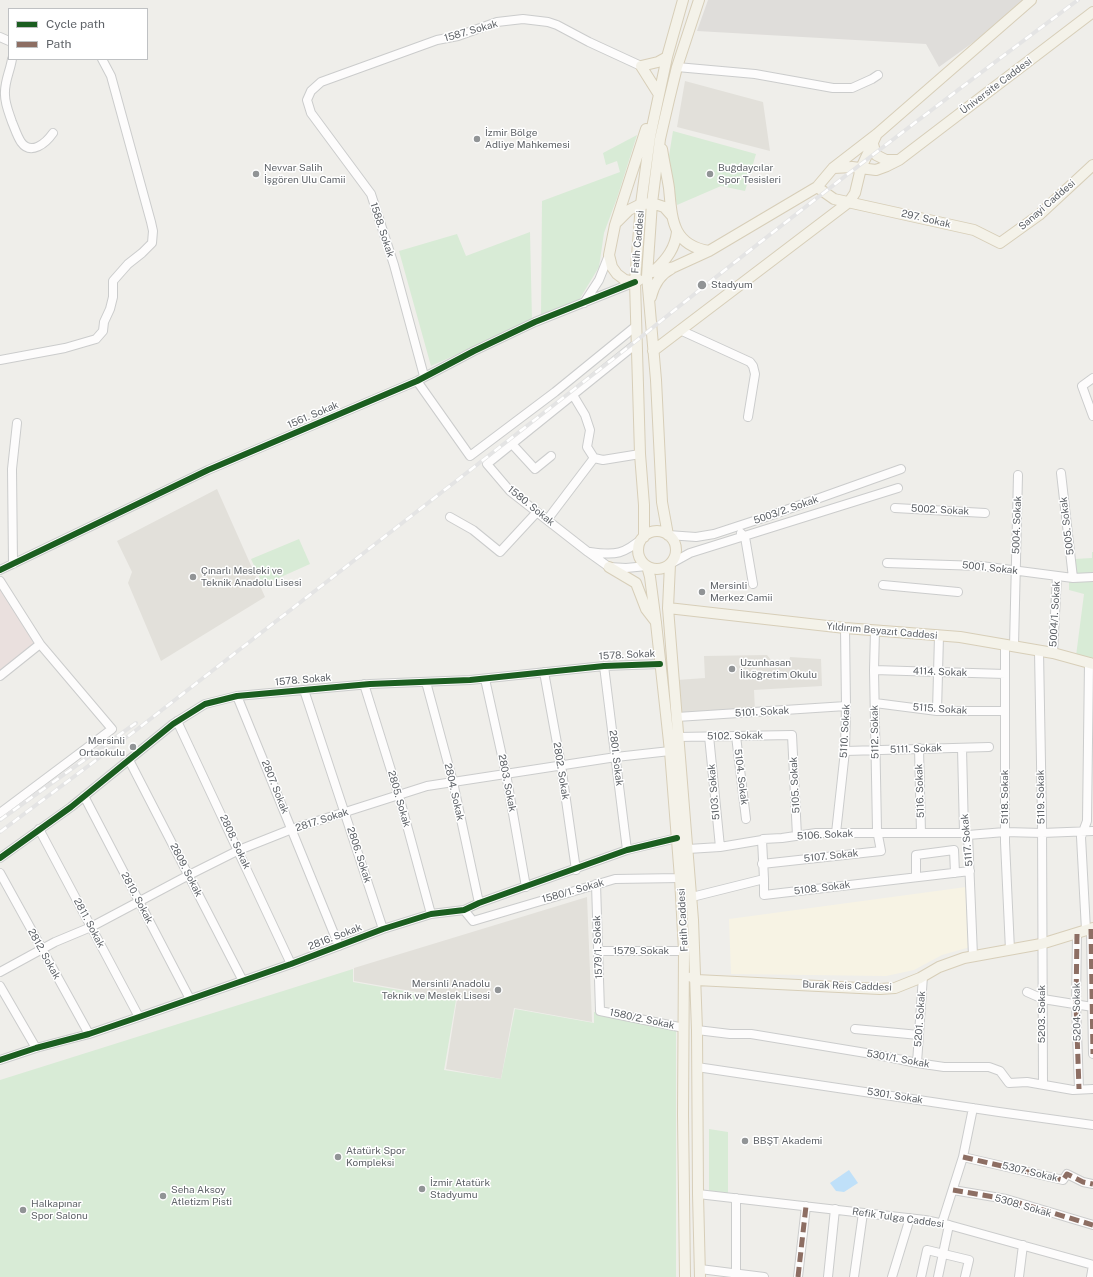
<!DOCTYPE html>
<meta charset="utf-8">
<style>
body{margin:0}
#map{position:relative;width:1093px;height:1277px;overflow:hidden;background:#efeeea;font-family:"Public Sans",sans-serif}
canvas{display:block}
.legend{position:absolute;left:8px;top:8px;width:140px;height:52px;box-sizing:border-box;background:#fff;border:1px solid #bfc1c3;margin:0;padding:5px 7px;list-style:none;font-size:12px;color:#5f6368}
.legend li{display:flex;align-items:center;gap:8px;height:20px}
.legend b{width:20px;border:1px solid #bfc1c3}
</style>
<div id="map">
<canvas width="1093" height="1277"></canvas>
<ul class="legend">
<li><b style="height:5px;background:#1b5e20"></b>Cycle path</li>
<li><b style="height:5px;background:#8d6e63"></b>Path</li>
</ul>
</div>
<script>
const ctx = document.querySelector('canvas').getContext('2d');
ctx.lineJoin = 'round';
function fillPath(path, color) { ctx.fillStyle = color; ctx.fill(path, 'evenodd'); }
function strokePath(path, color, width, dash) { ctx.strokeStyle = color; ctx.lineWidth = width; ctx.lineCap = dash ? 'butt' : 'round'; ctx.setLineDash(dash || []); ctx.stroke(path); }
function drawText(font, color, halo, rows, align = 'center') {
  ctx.font = font + ' "Public Sans",sans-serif'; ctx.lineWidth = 3; ctx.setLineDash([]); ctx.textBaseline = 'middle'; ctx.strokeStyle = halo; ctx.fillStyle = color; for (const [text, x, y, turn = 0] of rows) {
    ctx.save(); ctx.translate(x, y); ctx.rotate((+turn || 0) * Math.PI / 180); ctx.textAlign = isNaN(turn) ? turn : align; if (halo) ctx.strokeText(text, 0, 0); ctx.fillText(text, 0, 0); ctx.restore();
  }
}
const commercial = new Path2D(`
 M 966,887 L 970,947 L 942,955 L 914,970 L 886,976 L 731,974 L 729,919 Z`);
const industrial = new Path2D(`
 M 708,0 L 1032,0 L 939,67 L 926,44 L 697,31 Z`);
const education = new Path2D(`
 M 685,81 L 763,102 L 770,151 L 677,127 Z
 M 217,489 L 265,597 L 161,661 L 128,583 L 132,572 L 117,541 Z
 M 767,655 L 771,660 L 789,661 L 790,657 L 821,659 L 822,686 L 754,690 L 755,711 L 680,714 L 677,680 L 705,678 L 704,656 Z
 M 587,897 L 592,1022 L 514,1008 L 501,1079 L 446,1069 L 457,999 L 354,981 L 354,968 Z`);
const medical = new Path2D(`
 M 0,588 L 35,643 L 0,670 Z`);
const green = new Path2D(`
 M 673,131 L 756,154 L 745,191 L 721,186 L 677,205 L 668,162 Z
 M 637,135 L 617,198 L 604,233 L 599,267 L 579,300 L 541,317 L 542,201 L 620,172 L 617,161 L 606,165 L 603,153 Z
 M 530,232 L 532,321 L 431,366 L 399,251 L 457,234 L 466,256 Z
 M 299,539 L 310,564 L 263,585 L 251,559 Z
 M 1092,552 L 1093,552 L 1093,661 L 1076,656 L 1084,594 L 1069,590 L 1069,581 L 1074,559 L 1092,558 Z
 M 353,969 L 353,982 L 456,1000 L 444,1070 L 501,1079 L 515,1009 L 594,1023 L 594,1012 L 676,1030 L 676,1277 L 0,1277 L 0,1080 Z
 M 709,1129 L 728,1132 L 728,1195 L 709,1193 Z`);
const water = new Path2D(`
 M 849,1170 L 858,1183 L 844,1192 L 836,1191 L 830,1183 Z`);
const minor = new Path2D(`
 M 0,37 L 9,41
 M 12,59 C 10,72 4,82 5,95 C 5,104 9,113 12,122 C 15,129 17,136 21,142 C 31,156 46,143 53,133
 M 677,67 L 755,74 L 833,88 L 852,88 L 872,79 L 878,75
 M 584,303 L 599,280 L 609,255
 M 680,330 L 750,362 L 753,366 L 755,374 L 748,417
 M 636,344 L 487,464 L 510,491 L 588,552 L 609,567 L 626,568 L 647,566
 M 0,360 L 65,348 L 96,339 L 103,331 L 104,322 L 110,309 L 113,297 L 113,281 L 128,264 L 142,253 L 152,243 L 153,231 L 151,222 L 111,76 L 102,59
 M 424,376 L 394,265 L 371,194 L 311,113 L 307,100 L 311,91 L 321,82 L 437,40 L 458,36 L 497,22 L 523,19 L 548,22 L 557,25 L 589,42 L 641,66
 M 1093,378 L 1082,386 L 1093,416
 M 417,381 L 470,456 L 555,392 L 636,326
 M 573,395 L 585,415 L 590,430 L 587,447 L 594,458
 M 512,444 L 535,469 L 551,456
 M 1061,473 L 1073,578
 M 895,508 L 985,513
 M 450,517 L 473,530 L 500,552 L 537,512
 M 547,520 L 594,458 L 603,460 L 640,454
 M 741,533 L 745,537 L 753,584
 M 668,535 L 696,537 L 714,534 L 769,516 L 901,469
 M 590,552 C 616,556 624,554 644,537
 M 887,563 L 981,566 L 1073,578 L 1093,577
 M 13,564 L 12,469 L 17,423
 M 670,564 L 690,553 L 898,488
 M 0,570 L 208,470 L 417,381 L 474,351 L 535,322 L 635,282
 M 0,581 L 40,644
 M 883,585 L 958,592
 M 1005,644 L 1005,842 L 1010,950
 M 1014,646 L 1018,475
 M 1039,651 L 1042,819 L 1043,1084
 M 1053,653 L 1057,576
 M 604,666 L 627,850
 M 874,670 L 1005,674
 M 544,672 L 561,765 L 576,870
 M 0,676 L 40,644 L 112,729 L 0,813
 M 485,679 L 506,774 L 526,887
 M 426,682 L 453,782 L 479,903
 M 364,684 L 399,796 L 431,914
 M 304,690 L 383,929
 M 237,696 L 339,946
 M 875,703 L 937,711 L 1004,711
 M 937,711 L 939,636
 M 677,717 L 846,706
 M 177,721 L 291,964
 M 709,736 L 720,847
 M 736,736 L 746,819
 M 678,737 L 792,735 L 797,836
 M 919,748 L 921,833
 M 962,748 L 964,833 L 968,835 L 973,956
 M 845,751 L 989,747
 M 129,760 L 243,981
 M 84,796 L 190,999
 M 39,829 L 139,1017
 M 836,833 L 845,751 L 846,706 L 845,628
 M 968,835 L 1005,832 L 1042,833 L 1093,831
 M 762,840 L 764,879
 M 688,849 L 720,847 L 762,840 L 763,839 L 782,838 L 816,833 L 964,833
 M 0,858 L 71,807 L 173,724 L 205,704 L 237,696 L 370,684 L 470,680 L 604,666 L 660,664
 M 762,864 L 881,851 L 877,830 L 874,670 L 875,630
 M 0,873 L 89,1034
 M 916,877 L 916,855 L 954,850 L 955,873
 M 596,884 L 600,1011 L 684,1028
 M 692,897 L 764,879 L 764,895 L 970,871
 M 464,910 L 473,921 L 615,879 L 680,878 L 685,876
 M 1091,929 L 1093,1054
 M 1086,930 L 1081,837 L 1087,821 L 1089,662
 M 1077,934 L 1076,1004 L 1079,1089
 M 599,951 L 684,951
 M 0,972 L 55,942 L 91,927 L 189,875 L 239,850 L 292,829 L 427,786 L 616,757 L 670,751
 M 0,986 L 36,1048
 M 1027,992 L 1043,999 L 1093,1007
 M 855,1029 L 919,1035
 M 697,1030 L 730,1034 L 751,1034 L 878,1055 L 917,1063 L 944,1067 L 989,1067 L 1000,1071 L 1009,1083 L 1027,1082 L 1073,1090 L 1093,1089
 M 0,1060 L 36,1048 L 89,1034 L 139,1017 L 291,964 L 383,929 L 431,914 L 464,910 L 479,903 L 627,850 L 677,838
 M 917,1063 L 923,976
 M 697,1067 L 999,1112 L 1093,1125
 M 963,1157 L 1063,1180 L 1067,1174 L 1083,1182 L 1093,1184
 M 953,1190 L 1006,1199 L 1093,1225
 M 698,1194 L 925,1220 L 949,1225 L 1093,1265
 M 736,1198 L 736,1277
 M 942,1223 L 963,1157 L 973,1108
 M 700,1269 L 764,1277
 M 798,1277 L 806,1206
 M 828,1277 L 835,1209
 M 854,1277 L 863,1213
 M 892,1277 L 910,1218
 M 921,1277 L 927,1250 L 969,1260 L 965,1277
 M 938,1277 L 949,1225
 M 1019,1277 L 1023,1245
 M 1091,1277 L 1093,1265`);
const major = new Path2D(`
 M 658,93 L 641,66 L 658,62 L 667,57
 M 873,144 L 876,155 L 886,160 L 897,160
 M 662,149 C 664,162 667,175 669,188 C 672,219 672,245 709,251
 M 834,168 L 852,167 L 876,170 L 887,166 L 899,160 L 1093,12
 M 817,187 L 834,199 L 974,230 L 1000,243 L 1039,215 L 1093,165
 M 617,222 L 629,210 L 641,204 L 652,203 L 664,207 L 672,216
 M 655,270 C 667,259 675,248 677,232
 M 653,272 L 674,267 L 709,251 L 817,187 L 833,168 L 877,134 L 1031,0
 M 639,280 L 635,282 L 625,280 L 617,274 L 612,267 L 609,255 L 615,225 L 646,129
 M 651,297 C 654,285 659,275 671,269
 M 653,351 L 849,202 L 855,193 L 861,168 L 876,136
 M638 550a19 19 0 1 1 38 0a19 19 0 1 1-38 0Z
 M 668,535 L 662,502 L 656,380 L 647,276 L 652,203 L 660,139 L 669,100 L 677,67 L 699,0
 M 644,537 L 644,505 L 640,454 L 635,282 L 641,204 L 650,137 L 667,57 L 683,0
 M 670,564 L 668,608 L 693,920 L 697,1030 L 698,1194 L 700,1277
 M 647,566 L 650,577 L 656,623 L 670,751 L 680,878 L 684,951 L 683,1115 L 685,1277
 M 609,567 L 636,583 L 646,609 L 656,622
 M 668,608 L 845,628 L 960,637 L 1053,653 L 1093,664
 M 692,977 L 696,980 L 880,989 L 895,988 L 920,978 L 939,967 L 964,958 L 1041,944 L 1093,928`);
const rail = new Path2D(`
 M 0,820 L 136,723
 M 0,832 L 135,731 L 636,341 C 781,224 929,111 1078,0`);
const quiet = new Path2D(`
 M 1091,929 L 1093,1054
 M 1077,934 L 1076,1004 L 1079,1089
 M 963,1157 L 1063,1180 L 1067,1174 L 1083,1182 L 1093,1184
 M 953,1190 L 1006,1199 L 1093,1225
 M 798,1277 L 806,1206`);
const cycleway = new Path2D(`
 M 0,570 L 208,470 L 417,381 L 474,351 L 535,322 L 635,282
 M 0,858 L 71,807 L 173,724 L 205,704 L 237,696 L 370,684 L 470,680 L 604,666 L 660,664
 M 0,1060 L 36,1048 L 89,1034 L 139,1017 L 291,964 L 383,929 L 431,914 L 464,910 L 479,903 L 627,850 L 677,838`);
const markers = [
 [477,139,4,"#919496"],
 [256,174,4,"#919496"],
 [710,174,4,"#919496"],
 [702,285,5,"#919496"],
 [193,577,4,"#919496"],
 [702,592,4,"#919496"],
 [732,669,4,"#919496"],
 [133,747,4,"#919496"],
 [498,990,4,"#919496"],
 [745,1141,4,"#919496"],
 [338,1157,4,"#919496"],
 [422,1189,4,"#919496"],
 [163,1196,4,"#919496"],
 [23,1210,4,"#919496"]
];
const streetNames = [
 ["1587. Sokak",471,31,-16],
 ["Üniversite Caddesi",996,86,-37],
 ["Sanayi Caddesi",1047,205,-41],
 ["297. Sokak",926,219,13],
 ["1588. Sokak",382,230,72],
 ["Fatih Caddesi",638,242,-85],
 ["1561. Sokak",313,415,-23],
 ["1580. Sokak",531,506,39],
 ["5003/2. Sokak",786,510,-19],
 ["5002. Sokak",940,510,3],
 ["5004. Sokak",1017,525,-88],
 ["5005. Sokak",1067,526,-97],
 ["5001. Sokak",990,568,6],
 ["5004/1. Sokak",1055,614,-87],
 ["Yıldırım Beyazıt Caddesi",882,631,5],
 ["1578. Sokak",627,655,-3],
 ["4114. Sokak",940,672,2],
 ["1578. Sokak",303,680,-5],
 ["5115. Sokak",940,709,4],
 ["5101. Sokak",762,712,-3],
 ["5110. Sokak",845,731,-87],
 ["5112. Sokak",875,732,-91],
 ["5102. Sokak",735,736,-1],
 ["5111. Sokak",916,749,-2],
 ["2801. Sokak",616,758,83],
 ["2802. Sokak",561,771,81],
 ["5104. Sokak",741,777,83],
 ["2803. Sokak",507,783,79],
 ["5105. Sokak",795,785,-93],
 ["2807. Sokak",275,787,68],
 ["5116. Sokak",920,791,-92],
 ["2804. Sokak",454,792,77],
 ["5103. Sokak",714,792,-95],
 ["5118. Sokak",1005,797,-90],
 ["5119. Sokak",1041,797,-91],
 ["2805. Sokak",399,799,74],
 ["2817. Sokak",322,820,-18],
 ["5106. Sokak",825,835,-3],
 ["5117. Sokak",967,840,-95],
 ["2808. Sokak",235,842,65],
 ["2806. Sokak",359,855,72],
 ["5107. Sokak",831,856,-6],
 ["2809. Sokak",186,870,63],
 ["5108. Sokak",822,888,-7],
 ["1580/1. Sokak",573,891,-16],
 ["2810. Sokak",137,898,62],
 ["Fatih Caddesi",683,920,-93],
 ["2811. Sokak",89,923,62],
 ["2816. Sokak",335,937,-21],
 ["1579/1. Sokak",598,947,-92],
 ["1579. Sokak",641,951],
 ["2812. Sokak",44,954,61],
 ["Burak Reis Caddesi",847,986,2],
 ["5204. Sokak",1077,1012,-91],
 ["5203. Sokak",1042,1014,-90],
 ["1580/2. Sokak",642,1019,12],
 ["5201. Sokak",920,1019,-86],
 ["5301/1. Sokak",898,1059,10],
 ["5301. Sokak",895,1096,9],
 ["5307. Sokak",1030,1172,13],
 ["5308. Sokak",1023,1206,16],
 ["Refik Tulga Caddesi",898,1218,8]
];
const poiNames = [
 ["İzmir Bölge",485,133],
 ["Adliye Mahkemesi",485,145],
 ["Nevvar Salih",264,168],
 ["İşgören Ulu Camii",264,180],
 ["Buğdaycılar",718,168],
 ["Spor Tesisleri",718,180],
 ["Stadyum",711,285],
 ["Çınarlı Mesleki ve",201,571],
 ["Teknik Anadolu Lisesi",201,583],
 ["Mersinli",710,586],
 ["Merkez Camii",710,598],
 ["Uzunhasan",740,663],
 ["İlköğretim Okulu",740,675],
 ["Mersinli",125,741,"right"],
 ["Ortaokulu",125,753,"right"],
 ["Mersinli Anadolu",490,984,"right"],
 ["Teknik ve Meslek Lisesi",490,996,"right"],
 ["BBŞT Akademi",753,1141],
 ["Atatürk Spor",346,1151],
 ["Kompleksi",346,1163],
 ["İzmir Atatürk",430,1183],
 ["Stadyumu",430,1195],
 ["Seha Aksoy",171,1190],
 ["Atletizm Pisti",171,1202],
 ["Halkapınar",31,1204],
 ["Spor Salonu",31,1216]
];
fillPath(commercial, '#f7f3e4');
fillPath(industrial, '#dfddda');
fillPath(education, '#e2e0da');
fillPath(medical, '#eae0de');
fillPath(green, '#d8ebd6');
fillPath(water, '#bfe0f9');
strokePath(minor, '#cbcccc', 10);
strokePath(major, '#d7ceb8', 12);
strokePath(minor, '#fdfcfc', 8);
strokePath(major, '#f4f2e9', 10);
strokePath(rail, '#e4e4e4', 4);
strokePath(rail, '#fff', 2.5, [8]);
strokePath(quiet, '#8d6e63', 5, [10, 5]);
strokePath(cycleway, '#1b5e20', 6);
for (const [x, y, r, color] of markers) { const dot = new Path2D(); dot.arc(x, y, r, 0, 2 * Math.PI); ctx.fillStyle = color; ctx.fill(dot); strokePath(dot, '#fff', 1.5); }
drawText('10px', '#5f6368', '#fff', streetNames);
drawText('10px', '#5f6368', '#fff', poiNames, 'left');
</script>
